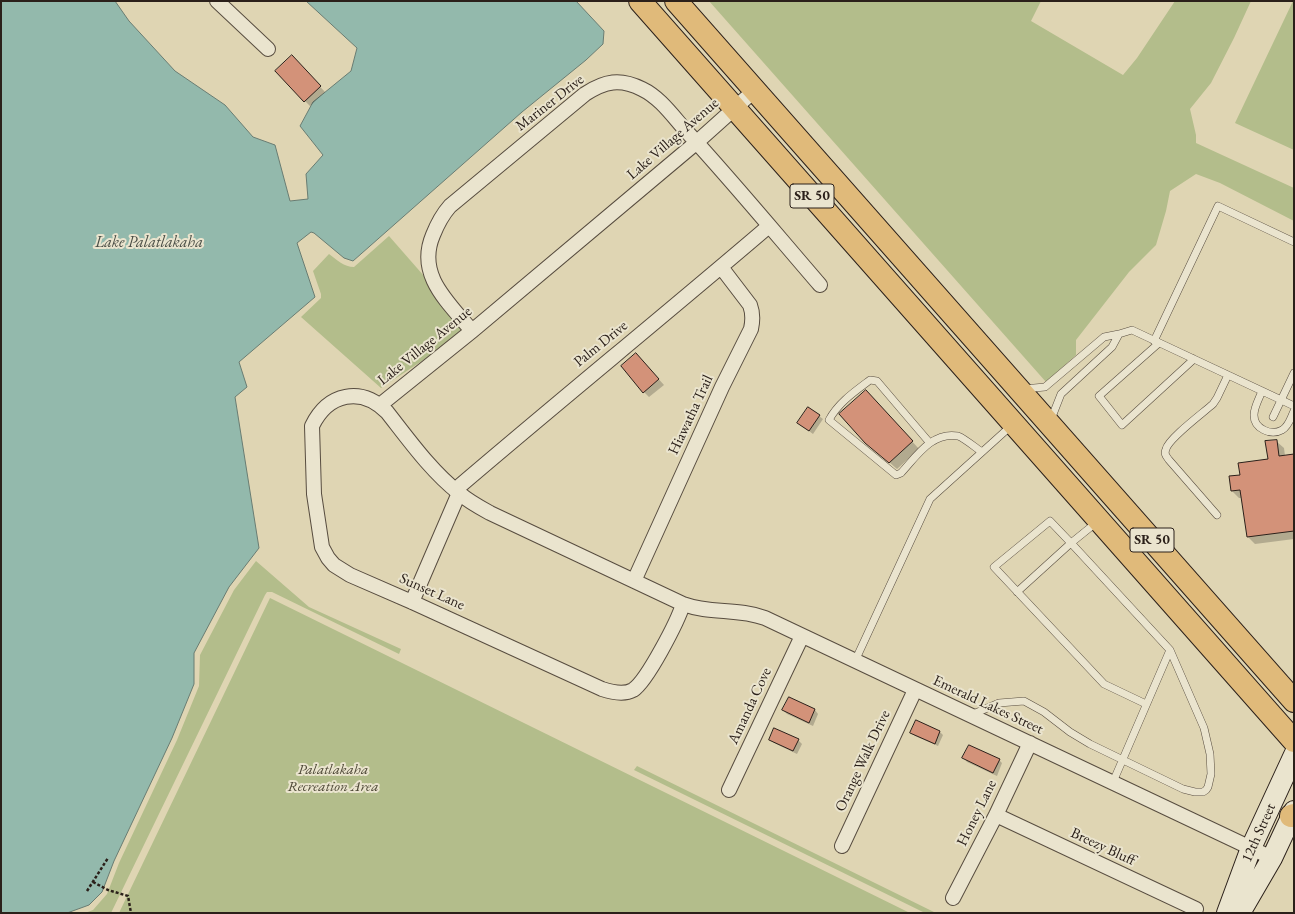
<!DOCTYPE html>
<style>
body{margin:0}
#map{position:relative;width:1295px;height:914px;overflow:hidden;background:#dfd5b3;font-family:"EB Garamond",serif}
canvas{display:block}
.frame{position:absolute;inset:0;border:2px solid #2b201a;pointer-events:none}
</style>
<div id="map">
<canvas width="1295" height="914"></canvas>
<div class="frame"></div>
</div>
<script>
const ctx = document.querySelector('canvas').getContext('2d');
ctx.lineJoin = 'round';
function fillPath(path, color) { ctx.fillStyle = color; ctx.fill(path, 'evenodd'); }
function strokePath(path, color, width, dash) { ctx.strokeStyle = color; ctx.lineWidth = width; ctx.lineCap = dash ? 'butt' : 'round'; ctx.setLineDash(dash || []); ctx.stroke(path); }
function drawText(font, color, halo, rows, align = 'center') {
  ctx.font = font + ' "EB Garamond",serif'; ctx.lineWidth = 4; ctx.setLineDash([]); ctx.textBaseline = 'middle'; ctx.strokeStyle = halo; ctx.fillStyle = color; for (const [text, x, y, turn = 0] of rows) {
    ctx.save(); ctx.translate(x, y); ctx.rotate((+turn || 0) * Math.PI / 180); ctx.textAlign = isNaN(turn) ? turn : align; if (halo) ctx.strokeText(text, 0, 0); ctx.fillText(text, 0, 0); ctx.restore();
  }
}
const green = new Path2D(`
 M 709,1 L 1041,1 L 1031,21 L 1123,75 L 1137,58 L 1175,1 L 1251,1 L 1234,38 L 1211,83 L 1190,109 L 1196,135 L 1196,143 L 1294,188 L 1294,221 L 1220,183 L 1196,174 L 1170,191 L 1166,211 L 1156,245 L 1129,272 L 1076,340 L 1076,355 L 1046,382 Z
 M 1293,1 L 1294,1 L 1294,150 L 1235,123 Z
 M 389,236 L 424,276 L 435,297 L 462,330 L 434,353 L 381,388 L 301,317 L 321,298 L 321,294 L 313,271 L 329,254 C 337,260 344,267 354,267 Z
 M 256,561 L 309,607 L 401,649 L 399,654 L 272,592 L 267,592 L 265,595 L 111,913 L 85,913 L 93,910 L 107,894 L 119,863 L 177,740 L 199,686 L 200,655 L 234,590 Z
 M 270,598 L 910,913 L 119,913 Z
 M 637,766 L 936,913 L 925,913 L 634,770 Z`);
const water = new Path2D(`
 M 1,1 L 115,1 L 129,21 L 175,71 L 225,105 L 253,137 L 275,145 L 290,201 L 308,199 L 306,174 L 323,155 L 300,126 L 313,102 L 351,71 L 357,48 L 306,1 L 576,1 L 604,31 L 603,44 L 586,60 L 522,112 L 353,261 L 344,258 L 314,233 L 311,232 L 297,243 L 315,297 L 239,362 L 247,387 L 235,397 L 259,548 L 229,587 L 194,653 L 194,684 L 172,738 L 114,861 L 102,892 L 89,905 L 67,913 L 1,913 Z`);
const shadow = new Path2D(`
 M 297,62 L 325,92 L 310,106 L 305,101 Z
 M 636,354 L 664,385 L 649,397 L 644,392 Z
 M 873,398 L 919,449 L 897,469 L 866,442 Z
 M 808,408 L 823,419 L 813,434 L 798,423 Z
 M 1276,441 L 1284,448 L 1285,456 L 1294,455 L 1294,539 L 1255,544 L 1248,537 L 1242,498 L 1239,498 L 1232,491 L 1241,475 L 1269,460 Z
 M 789,698 L 815,710 L 818,714 L 813,726 L 787,714 L 783,710 Z
 M 940,732 L 943,735 L 938,746 L 915,736 L 911,733 Z
 M 770,740 L 798,740 L 802,744 L 797,754 L 774,743 Z
 M 964,758 L 999,760 L 1002,763 L 997,776 L 967,762 Z`);
const building = new Path2D(`
 M 292,55 L 321,86 L 304,102 L 275,71 Z
 M 636,353 L 659,379 L 643,393 L 621,366 Z
 M 866,390 L 913,441 L 889,463 L 865,443 L 839,414 Z
 M 808,407 L 820,415 L 809,431 L 797,423 Z
 M 1277,440 L 1279,456 L 1294,454 L 1294,531 L 1247,537 L 1240,490 L 1231,491 L 1229,476 L 1240,475 L 1238,463 L 1268,459 L 1265,441 Z
 M 789,697 L 815,709 L 809,723 L 782,710 Z
 M 916,720 L 940,731 L 935,744 L 910,733 Z
 M 774,728 L 799,739 L 793,751 L 769,740 Z
 M 969,745 L 1000,759 L 993,773 L 962,758 Z`);
const path = new Path2D(`
 M 93,882 L 108,890 L 128,896 L 131,913
 M 87,891 L 108,858`);
const service = new Path2D(`
 M 1119,334 L 1132,330 L 1294,406
 M 1154,341 L 1218,206 L 1294,242
 M 1159,343 L 1099,396 L 1122,425 L 1194,359
 M 1023,389 L 1045,387 L 1104,337 L 1119,334 L 1112,347 L 1061,394 L 1050,422
 M 1262,391 C 1259,399 1254,407 1254,415 C 1254,429 1271,436 1282,430 C 1289,426 1291,417 1294,411
 M 1273,417 L 1294,373
 M 929,442 L 877,381 L 870,380 C 854,392 838,403 829,420 L 896,475 L 901,473 C 916,457 932,431 958,436 C 964,438 976,448 982,452
 M 1217,515 L 1169,460 C 1166,456 1164,454 1166,449 C 1169,438 1203,413 1213,404 L 1217,398 L 1228,375
 M 1097,522 L 1071,543 L 1170,650 L 1113,782
 M 1017,592 L 1071,543 L 1050,521 L 994,567 L 1104,684 L 1146,704
 M 855,661 L 930,499 L 1012,425
 M 971,715 L 999,703 L 1024,701 L 1044,712 L 1070,732 L 1090,744 L 1183,789 L 1195,792 L 1203,792 L 1206,790 L 1208,787 L 1211,774 L 1210,754 L 1204,728 L 1170,650`);
const minor = new Path2D(`
 M 217,1 L 268,49
 M 472,331 C 448,302 416,275 433,235 C 437,225 442,215 450,206 L 585,94 C 605,81 620,78 642,89 C 661,98 674,118 688,133 C 733,182 776,234 820,285
 M 380,405 L 472,331 L 697,142 L 755,90
 M 455,490 C 559,401 665,315 769,226
 M 634,581 L 722,387 L 751,329 C 753,320 753,313 750,305 L 721,267
 M 412,602 L 459,493
 M 683,604 C 678,621 647,681 633,690 C 624,695 611,692 602,689 L 412,602 L 350,575 L 334,565 L 328,558 L 322,547 L 314,494 L 312,426 C 328,393 361,386 387,412 C 409,440 431,471 459,493 C 468,501 479,507 490,513 L 683,604 C 710,614 738,608 765,618 L 1272,858
 M 729,790 L 802,636
 M 996,815 L 1196,909
 M 842,846 L 915,690
 M 953,898 L 996,815 L 1030,743`);
const secondary = new Path2D(`
 M 1227,913 L 1251,848 L 1294,755
 M 1240,913 L 1272,858 L 1294,811`);
const trunk = new Path2D(`
 M 640,1 L 1294,741
 M 676,1 L 1294,701
 M 1291,816 L 1294,815`);
const shields = [
 [812,196,44],
 [1152,540,44]
];
const shieldNames = [
 ["SR 50",812,196],
 ["SR 50",1152,540]
];
const streetNames = [
 ["Mariner Drive",550,103,-38],
 ["Lake Village Avenue",673,139,-41],
 ["Palm Drive",601,344,-39],
 ["Lake Village Avenue",425,346,-39],
 ["Hiawatha Trail",691,415,-65],
 ["Sunset Lane",432,592,24],
 ["Emerald Lakes Street",988,705,25],
 ["Amanda Cove",750,706,-65],
 ["Orange Walk Drive",863,761,-65],
 ["Honey Lane",977,813,-64],
 ["12th Street",1259,833,-66],
 ["Breezy Bluff",1103,847,25]
];
const parkNames = [
 ["Palatlakaha",333,770],
 ["Recreation Area",333,787]
];
const waterNames = [
 ["Lake Palatlakaha",149,243]
];
fillPath(green, '#b3bd8b');
fillPath(water, '#93b9ac');
strokePath(water, '#697c72', 1);
fillPath(shadow, '#0003');
fillPath(building, '#d39279');
strokePath(building, '#2b201a', 1);
strokePath(service, '#584d40', 8);
strokePath(minor, '#584d40', 16);
strokePath(secondary, '#2b201a', 22);
strokePath(trunk, '#2b201a', 24);
strokePath(path, '#2b201a', 2.5, [3, 2]);
strokePath(service, '#eae4ce', 7);
strokePath(minor, '#eae4ce', 14);
strokePath(secondary, '#eae4ce', 20);
strokePath(trunk, '#e0ba7a', 22);
for (const [x, y, w] of shields) { const box = new Path2D(); box.roundRect(x - w / 2, y - 12, w, 24, 3); ctx.fillStyle = '#eae4ce'; ctx.fill(box); strokePath(box, '#2b201a', 1); }
drawText('bold 14px', '#2b201a', null, shieldNames);
drawText('15px', '#2b201a', '#eae4ce', streetNames);
drawText('italic 15px', '#4d4736', '#eae4ce', parkNames);
drawText('italic 16px', '#4a4e46', '#eae4ce', waterNames);
</script>
